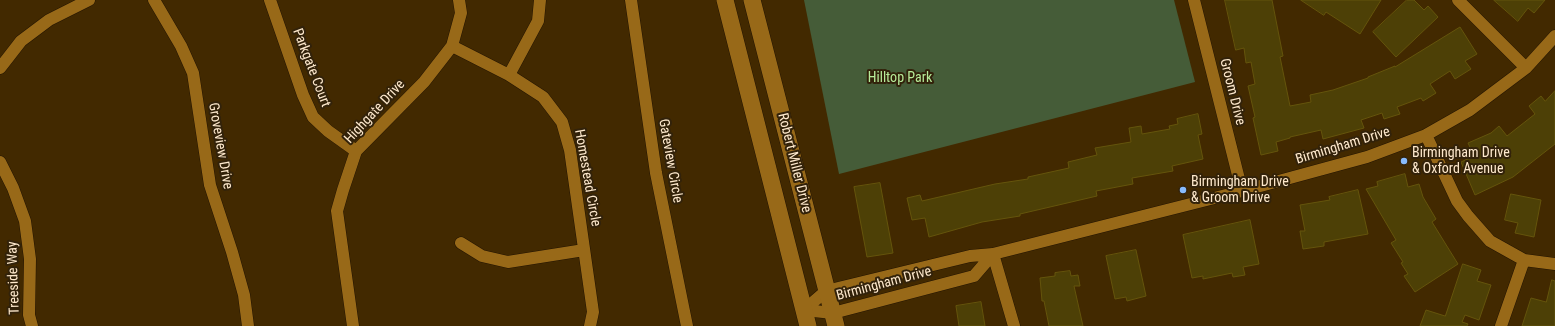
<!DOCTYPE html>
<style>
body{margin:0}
canvas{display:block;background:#422900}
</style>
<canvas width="1555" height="326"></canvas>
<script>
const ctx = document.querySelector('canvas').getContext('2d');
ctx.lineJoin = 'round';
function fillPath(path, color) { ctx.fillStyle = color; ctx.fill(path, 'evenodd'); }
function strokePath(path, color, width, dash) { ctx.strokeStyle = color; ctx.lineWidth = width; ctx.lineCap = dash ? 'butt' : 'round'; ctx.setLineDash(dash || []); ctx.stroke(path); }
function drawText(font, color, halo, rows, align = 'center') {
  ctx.font = font + ' "Roboto Condensed",sans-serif'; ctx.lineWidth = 4; ctx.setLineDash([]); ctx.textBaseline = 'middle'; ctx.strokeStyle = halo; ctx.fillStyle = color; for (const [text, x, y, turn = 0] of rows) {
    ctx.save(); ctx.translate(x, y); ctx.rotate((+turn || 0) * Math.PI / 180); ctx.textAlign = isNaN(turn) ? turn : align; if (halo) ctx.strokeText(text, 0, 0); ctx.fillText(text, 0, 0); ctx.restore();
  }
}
const green = new Path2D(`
 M 804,0 L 1174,0 L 1195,82 L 839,174 Z`);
const building = new Path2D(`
 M 1225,0 L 1272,0 L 1283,56 L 1280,57 L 1290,106 L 1311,102 L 1310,95 L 1333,90 L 1368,78 L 1368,77 L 1395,66 L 1395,67 L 1460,27 L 1477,54 L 1465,61 L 1471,69 L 1455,79 L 1450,71 L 1430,84 L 1436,93 L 1423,101 L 1421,98 L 1397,107 L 1400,114 L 1384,119 L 1382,113 L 1361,120 L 1364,128 L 1323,139 L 1321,130 L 1290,137 L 1290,138 L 1276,142 L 1278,151 L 1261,155 L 1253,118 L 1255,117 L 1248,86 L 1255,84 L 1251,62 L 1246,63 L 1244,48 L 1236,50 Z
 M 1301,0 L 1381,0 L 1360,34 L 1326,12 L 1324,15 Z
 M 1407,0 L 1414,0 L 1424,10 L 1428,6 L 1438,17 L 1396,57 L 1373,32 Z
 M 1494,0 L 1545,0 L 1534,13 L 1528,8 L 1518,21 Z
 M 1555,91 L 1555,144 L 1513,177 L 1475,195 L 1461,162 L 1474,156 L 1468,143 L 1491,133 L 1499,126 L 1507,136 L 1535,114 L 1529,106 L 1541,96 L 1545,101 Z
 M 1198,114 L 1202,134 L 1198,135 L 1203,159 L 1172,166 L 1173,171 L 1132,178 L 1133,184 L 1096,191 L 1097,196 L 1020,214 L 1020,216 L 982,222 L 929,237 L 925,218 L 912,220 L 907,198 L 920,195 L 922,201 L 995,184 L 1028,179 L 1028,177 L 1069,168 L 1068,162 L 1097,155 L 1095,148 L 1131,142 L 1129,128 L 1141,126 L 1142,134 L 1170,129 L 1169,126 L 1178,124 L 1177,119 Z
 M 1405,174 L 1408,187 L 1419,184 L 1423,197 L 1436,219 L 1432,222 L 1458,264 L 1415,292 L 1404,276 L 1408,274 L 1401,263 L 1403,262 L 1391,243 L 1396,240 L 1366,189 L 1378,186 L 1377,182 Z
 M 880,183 L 893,253 L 867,257 L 854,187 Z
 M 1358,190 L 1368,234 L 1324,242 L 1324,246 L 1303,249 L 1300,231 L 1305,231 L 1300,205 L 1330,200 L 1329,197 Z
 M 1511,194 L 1541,200 L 1534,237 L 1515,233 L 1518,223 L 1505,220 Z
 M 1250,220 L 1259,264 L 1243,267 L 1245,275 L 1233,277 L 1232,273 L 1203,279 L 1203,276 L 1192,278 L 1183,235 Z
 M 1136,250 L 1146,296 L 1127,301 L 1126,297 L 1115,299 L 1106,256 Z
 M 1463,264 L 1481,270 L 1477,281 L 1491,285 L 1479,320 L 1465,315 L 1462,322 L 1468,324 L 1467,326 L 1420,326 L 1426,310 L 1445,316 Z
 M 1070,271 L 1071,276 L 1078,275 L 1080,286 L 1074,286 L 1083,326 L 1049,326 L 1044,301 L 1042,301 L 1040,278 L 1055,276 L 1055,273 Z
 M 1552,280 L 1555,281 L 1555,326 L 1522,326 L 1531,298 L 1546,302 Z
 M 981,302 L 985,326 L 959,326 L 956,306 Z`);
const minor = new Path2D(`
 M 154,0 L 181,46 L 193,73 L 210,185 L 232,252 L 244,295 L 248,326
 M 270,0 L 303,95 L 313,117 L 328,131 L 356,151
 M 631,0 L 656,173 L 687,326
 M 1194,0 L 1242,191
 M 1458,0 L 1526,68
 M 452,46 L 509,75 L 543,97 L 562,122 L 570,150 L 593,312 L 590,326
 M 0,68 L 21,41 L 49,20 L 89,0
 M 509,75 L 538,21 L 540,0
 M 1426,135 L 1457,201 L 1468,216 L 1490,241 L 1524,260 L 1555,264
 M 0,162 L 13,188 L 25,221 L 30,259 L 29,315 L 32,326
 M 461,243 L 482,256 L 508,262 L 584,250
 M 993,254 L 1014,326
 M 804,310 L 826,291 L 970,256 L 993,254 L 1242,191 L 1367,157 L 1426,135 L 1470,110 L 1526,68 L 1555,36
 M 804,310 L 833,313 L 974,276 L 993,254
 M 353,326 L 337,211 L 343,190 L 356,151 L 424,82 L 452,46 L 461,13 L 459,0
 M 1501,326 L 1524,260`);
const secondary = new Path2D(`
 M 725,0 L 808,326
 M 752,0 L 836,326`);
const markers = [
 [1404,161,4,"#88bbfc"],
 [1183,190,4,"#88bbfc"]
];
const streetNames = [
 ["Parkgate Court",311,68,69],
 ["Groom Drive",1232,92,76],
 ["Highgate Drive",375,112,-47],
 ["Groveview Drive",220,146,80],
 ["Birmingham Drive",1343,146,-17],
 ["Gateview Circle",670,161,80],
 ["Robert Miller Drive",794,163,76],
 ["Homestead Circle",587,178,80],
 ["Treeside Way",14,278,-92],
 ["Birmingham Drive",884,284,-15]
];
const parkNames = [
 ["Hilltop Park",900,78]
];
const poiNames = [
 ["Birmingham Drive",1412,153],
 ["& Oxford Avenue",1412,169],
 ["Birmingham Drive",1191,182],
 ["& Groom Drive",1191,198]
];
fillPath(green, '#455c38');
fillPath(building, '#4d4006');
strokePath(building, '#64540c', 1);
strokePath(minor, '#231400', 13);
strokePath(secondary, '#231400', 18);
strokePath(minor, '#986918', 12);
strokePath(secondary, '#986918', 17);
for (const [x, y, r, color] of markers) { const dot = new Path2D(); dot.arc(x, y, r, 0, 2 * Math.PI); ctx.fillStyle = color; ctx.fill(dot); strokePath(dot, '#32220a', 1.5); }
drawText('14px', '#fee9cd', '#32220a', streetNames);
drawText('14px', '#b6eb99', '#32220a', parkNames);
drawText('14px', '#fee9cd', '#32220a', poiNames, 'left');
</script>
